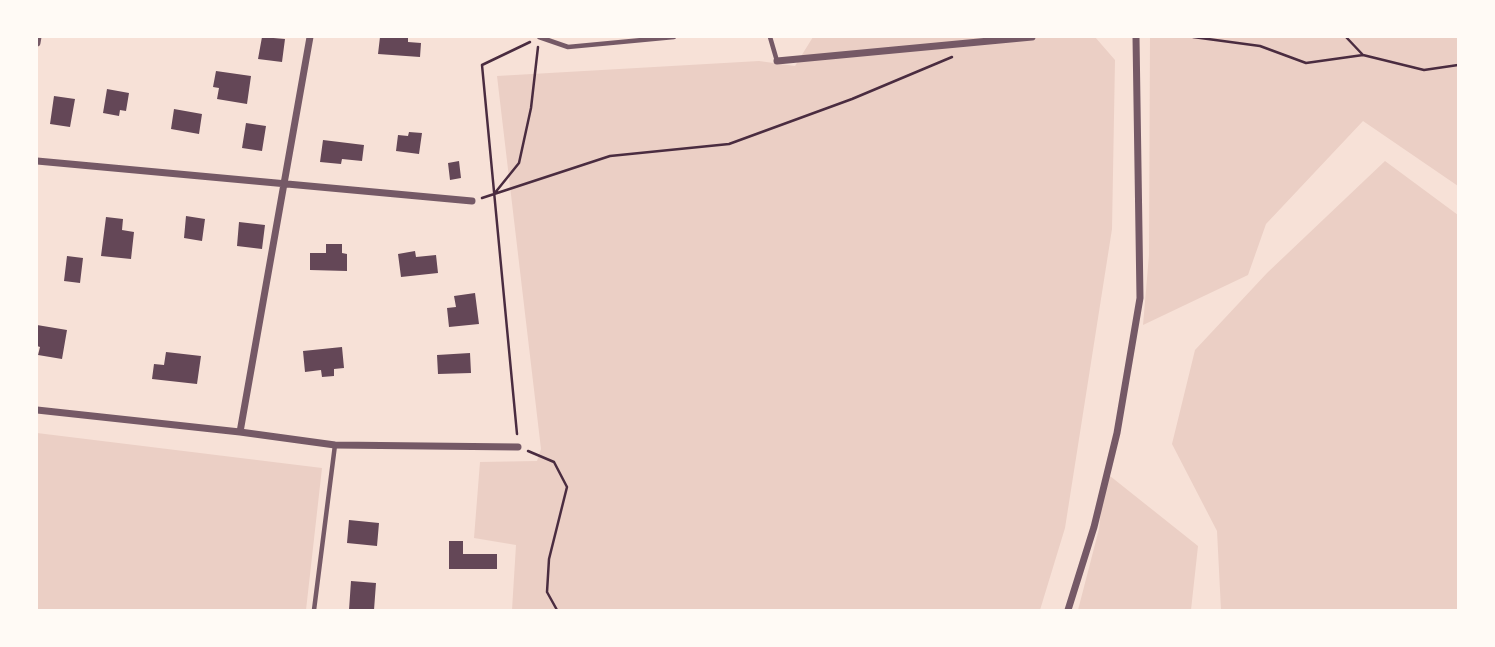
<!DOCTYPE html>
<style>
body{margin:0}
#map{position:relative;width:1495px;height:647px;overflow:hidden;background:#f7e1d7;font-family:"Roboto Condensed",sans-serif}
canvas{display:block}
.frame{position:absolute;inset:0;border:38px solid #fffaf5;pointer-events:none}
</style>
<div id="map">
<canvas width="1495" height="647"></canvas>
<div class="frame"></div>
</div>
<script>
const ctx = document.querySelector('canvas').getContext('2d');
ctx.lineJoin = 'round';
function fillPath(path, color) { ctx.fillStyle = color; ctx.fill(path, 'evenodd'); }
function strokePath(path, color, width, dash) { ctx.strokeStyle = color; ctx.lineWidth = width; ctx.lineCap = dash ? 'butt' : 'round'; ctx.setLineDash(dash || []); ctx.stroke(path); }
const green = new Path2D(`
 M 813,37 L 1095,37 L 1115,60 L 1112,229 L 1065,528 L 1040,610 L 512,610 L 516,545 L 474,538 L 480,462 L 537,461 L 541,449 L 497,76 L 759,61 L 795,66 Z
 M 1150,37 L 1458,37 L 1458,186 L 1363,121 L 1266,224 L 1248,275 L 1143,325 L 1149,255 Z
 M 1385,161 L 1458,215 L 1458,610 L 1221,610 L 1217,531 L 1172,444 L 1195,350 L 1267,273 Z
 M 37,433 L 322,468 L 306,610 L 37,610 Z
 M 1105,472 L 1198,546 L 1191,610 L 1078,610 L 1099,529 Z`);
const building = new Path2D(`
 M 262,37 L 285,39 L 282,62 L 258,59 Z
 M 380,37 L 408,37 L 408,42 L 421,43 L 420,57 L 378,54 Z
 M 216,71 L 251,76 L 247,104 L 217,99 L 219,88 L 213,87 Z
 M 107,89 L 129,93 L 126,111 L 120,110 L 119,116 L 103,113 Z
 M 54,96 L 75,99 L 70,127 L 50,124 Z
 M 174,109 L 202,114 L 199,134 L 171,129 Z
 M 246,123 L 266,126 L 262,151 L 242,148 Z
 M 409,132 L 422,133 L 419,154 L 396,151 L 398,135 L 408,136 Z
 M 323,140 L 364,145 L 362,161 L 342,159 L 341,164 L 320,162 Z
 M 459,161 L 461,178 L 450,180 L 448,163 Z
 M 186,216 L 205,219 L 202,241 L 184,238 Z
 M 106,217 L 123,219 L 122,230 L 134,232 L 131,259 L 101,256 Z
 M 239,222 L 265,225 L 262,249 L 237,246 Z
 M 326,244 L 342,244 L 342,253 L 347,254 L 347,271 L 310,270 L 310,253 L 326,253 Z
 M 415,251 L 416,257 L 436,255 L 438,273 L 401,277 L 398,254 Z
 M 67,256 L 83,258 L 80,283 L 64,281 Z
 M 475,293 L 479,324 L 449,327 L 447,308 L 456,307 L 454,296 Z
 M 37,325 L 67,330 L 62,359 L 38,355 L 40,347 L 37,346 Z
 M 342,347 L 344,368 L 334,369 L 334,376 L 322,377 L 321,370 L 305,372 L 303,351 Z
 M 166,352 L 201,356 L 197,384 L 152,379 L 154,364 L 164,365 Z
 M 470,353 L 471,373 L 438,374 L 437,355 Z
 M 349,520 L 379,523 L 377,546 L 347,543 Z
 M 449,541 L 463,541 L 463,554 L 497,554 L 497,569 L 449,569 Z
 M 351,581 L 376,583 L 374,610 L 349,610 Z`);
const path = new Path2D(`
 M 1193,37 L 1260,46 L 1306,63 L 1363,55 L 1424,70 L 1458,65
 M 1346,37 L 1363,55
 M 494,194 L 519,163 L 531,108 L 538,47
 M 482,198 L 610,156 L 729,144 L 852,99 L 952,57
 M 517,434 L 482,65 L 530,42
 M 528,451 L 554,462 L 567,487 L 549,559 L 547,592 L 557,610`);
const service = new Path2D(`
 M 539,37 L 568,47 L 674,37
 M 770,37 L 777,61
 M 314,610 L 335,445`);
const minor = new Path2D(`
 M 37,43 L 38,37
 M 777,61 L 1032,37
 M 37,161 L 472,201
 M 37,410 L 240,432 L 335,445 L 518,447
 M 240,432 L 310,37
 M 1068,610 L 1094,527 L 1117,433 L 1140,298 L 1136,37`);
fillPath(green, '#ebcfc5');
fillPath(building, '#644757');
strokePath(path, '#4a2c40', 2.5);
strokePath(service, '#755966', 4.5);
strokePath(minor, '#755966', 7);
</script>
